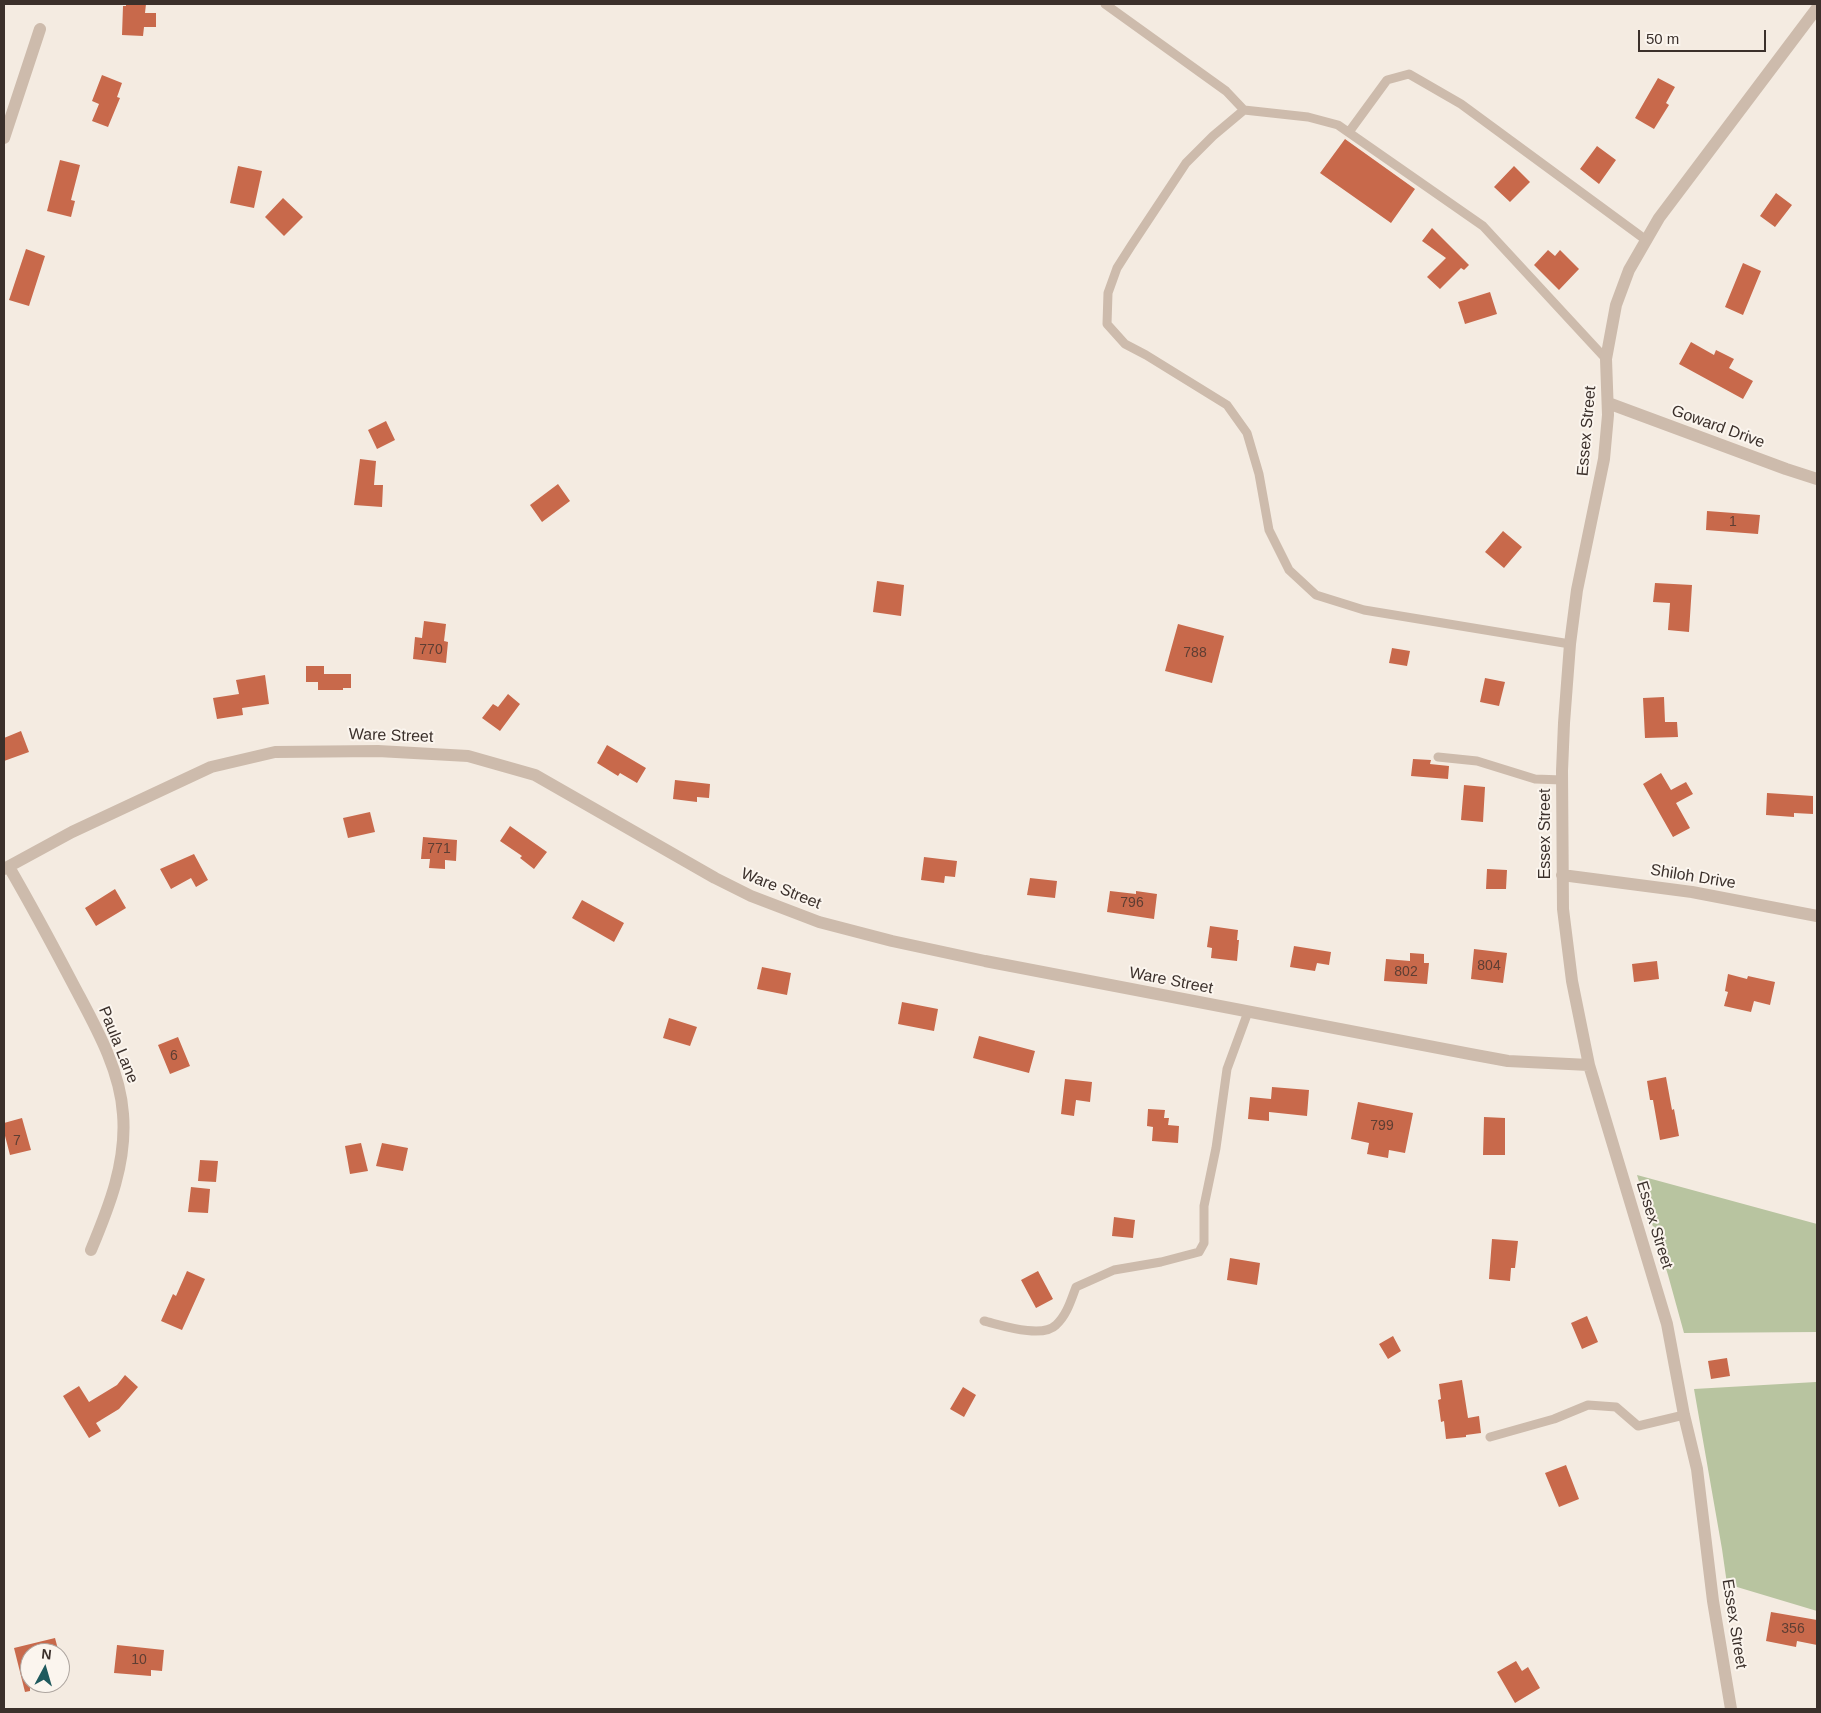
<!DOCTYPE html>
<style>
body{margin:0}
#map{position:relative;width:1821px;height:1713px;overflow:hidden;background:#f4ebe1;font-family:Helvetica,sans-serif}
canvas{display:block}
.frame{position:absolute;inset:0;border:5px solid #3b302b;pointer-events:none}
.north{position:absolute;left:20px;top:1643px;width:50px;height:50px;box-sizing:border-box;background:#fbf5ee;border:1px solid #aea6a0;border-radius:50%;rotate:6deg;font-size:14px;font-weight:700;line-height:20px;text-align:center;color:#3b302b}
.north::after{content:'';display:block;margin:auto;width:18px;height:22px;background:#1f5a5e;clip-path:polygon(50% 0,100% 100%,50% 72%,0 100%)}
.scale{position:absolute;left:1638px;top:30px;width:128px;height:22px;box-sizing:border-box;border:2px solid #3b302b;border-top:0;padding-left:6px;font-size:15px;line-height:18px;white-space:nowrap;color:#3b302b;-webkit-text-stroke:4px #fbf5ee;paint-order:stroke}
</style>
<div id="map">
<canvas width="1821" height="1713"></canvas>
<div class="frame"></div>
<div class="north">N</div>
<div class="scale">50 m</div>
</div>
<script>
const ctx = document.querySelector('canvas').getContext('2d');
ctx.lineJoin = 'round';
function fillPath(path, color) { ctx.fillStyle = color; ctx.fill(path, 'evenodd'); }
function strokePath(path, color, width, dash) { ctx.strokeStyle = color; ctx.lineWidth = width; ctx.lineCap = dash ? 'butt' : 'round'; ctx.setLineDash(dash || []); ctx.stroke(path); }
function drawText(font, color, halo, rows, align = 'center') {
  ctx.font = font + ' Helvetica,sans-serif'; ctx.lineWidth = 4; ctx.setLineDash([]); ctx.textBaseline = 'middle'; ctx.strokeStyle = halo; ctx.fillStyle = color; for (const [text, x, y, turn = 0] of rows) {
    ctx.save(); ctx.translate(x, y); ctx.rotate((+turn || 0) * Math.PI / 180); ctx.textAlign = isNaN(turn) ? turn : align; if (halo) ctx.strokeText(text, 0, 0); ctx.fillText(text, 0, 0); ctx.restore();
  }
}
const green = new Path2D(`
 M 1637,1175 L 1817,1224 L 1817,1332 L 1684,1333 L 1668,1275 Z
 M 1817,1369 L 1817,1611 L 1727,1584 L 1722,1549 L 1694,1389 L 1816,1382 Z`);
const building = new Path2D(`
 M 126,4 L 146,4 L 145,13 L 156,13 L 156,27 L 144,27 L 143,36 L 122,35 L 123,6 L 126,6 Z
 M 102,75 L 122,83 L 117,97 L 120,98 L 108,127 L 92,121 L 99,104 L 92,101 Z
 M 1658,78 L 1675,87 L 1666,103 L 1669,105 L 1654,129 L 1635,118 Z
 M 1345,139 L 1415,189 L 1391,223 L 1320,173 Z
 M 1597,146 L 1616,160 L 1599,184 L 1580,169 Z
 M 60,160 L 80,165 L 71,200 L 75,201 L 71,217 L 47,211 Z
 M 238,166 L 262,171 L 254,208 L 230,203 Z
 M 1514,166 L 1530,182 L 1510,202 L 1494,187 Z
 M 1776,193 L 1792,205 L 1775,227 L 1760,216 Z
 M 283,198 L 303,217 L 284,236 L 265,217 Z
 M 1432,228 L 1469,265 L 1464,270 L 1461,268 L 1440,289 L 1427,277 L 1446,258 L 1422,241 Z
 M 26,249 L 45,256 L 29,306 L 9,300 Z
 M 1548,250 L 1555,256 L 1560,250 L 1579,269 L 1559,290 L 1534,265 Z
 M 1743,263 L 1761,271 L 1743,315 L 1725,307 Z
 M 1490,292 L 1497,314 L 1465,324 L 1458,302 Z
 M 1691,342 L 1714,355 L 1716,350 L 1734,359 L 1729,368 L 1753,381 L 1743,399 L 1679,364 Z
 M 386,421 L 395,440 L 377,449 L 368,430 Z
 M 360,459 L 376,461 L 374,485 L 383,485 L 382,507 L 354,505 Z
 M 558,484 L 570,501 L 542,522 L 530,505 Z
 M 1707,511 L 1760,515 L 1758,534 L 1706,530 Z
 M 1503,531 L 1522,547 L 1504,568 L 1485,552 Z
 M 877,581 L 904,585 L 901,616 L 873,612 Z
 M 1655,583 L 1692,585 L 1689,632 L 1668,630 L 1670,603 L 1653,602 Z
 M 424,621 L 446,624 L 444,641 L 448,642 L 446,663 L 413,659 L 415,637 L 422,638 Z
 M 1178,624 L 1224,636 L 1212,683 L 1165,671 Z
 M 1392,648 L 1410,651 L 1407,666 L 1389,663 Z
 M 306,666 L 324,666 L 324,674 L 351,674 L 351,688 L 343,688 L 343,690 L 318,690 L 318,682 L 306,682 Z
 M 265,675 L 269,704 L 242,708 L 243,715 L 217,719 L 213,698 L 239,694 L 236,680 Z
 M 1485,678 L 1505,682 L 1499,706 L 1480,702 Z
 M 508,694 L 520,704 L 500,731 L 482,718 L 493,704 L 498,707 Z
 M 1664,697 L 1665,722 L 1677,722 L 1678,737 L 1645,738 L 1643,698 Z
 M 21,731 L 29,752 L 4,761 L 4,738 Z
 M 607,745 L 646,768 L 637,783 L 620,773 L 618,776 L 597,763 Z
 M 1413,759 L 1431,760 L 1430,764 L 1449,766 L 1448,779 L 1411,776 Z
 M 1661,773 L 1671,790 L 1686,782 L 1693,794 L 1676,803 L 1690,828 L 1673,837 L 1643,784 Z
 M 675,780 L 710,784 L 709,798 L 697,797 L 697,802 L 673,799 Z
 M 1464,785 L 1485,787 L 1483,822 L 1461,820 Z
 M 1767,793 L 1813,796 L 1813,814 L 1794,813 L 1794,817 L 1766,815 Z
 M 370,812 L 375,832 L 348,838 L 343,818 Z
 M 510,826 L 547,852 L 534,869 L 520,858 L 522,856 L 500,841 Z
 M 423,837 L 457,840 L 456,861 L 445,860 L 445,869 L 429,868 L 430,859 L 421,859 Z
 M 194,854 L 208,880 L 196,887 L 191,878 L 171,889 L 160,869 Z
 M 924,857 L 957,861 L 955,877 L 945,876 L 944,883 L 921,880 Z
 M 1487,869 L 1507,870 L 1506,889 L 1486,889 Z
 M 1030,878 L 1057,881 L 1055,898 L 1027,895 Z
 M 115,889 L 126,908 L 96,926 L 85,908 Z
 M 1110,891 L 1136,894 L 1136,891 L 1157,894 L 1154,919 L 1107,912 Z
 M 582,900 L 624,923 L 614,942 L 572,918 Z
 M 1210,926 L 1238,930 L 1237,940 L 1239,940 L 1237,961 L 1211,958 L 1212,948 L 1207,947 Z
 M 1294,946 L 1331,952 L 1329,965 L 1317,963 L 1315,971 L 1290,967 Z
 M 1474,949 L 1507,953 L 1503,983 L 1471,979 Z
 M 1410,953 L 1424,954 L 1424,963 L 1429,963 L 1427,984 L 1384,981 L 1386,959 L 1410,961 Z
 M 1657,961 L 1659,979 L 1634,982 L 1632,964 Z
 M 762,967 L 791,973 L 787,995 L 757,989 Z
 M 1728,974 L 1747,979 L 1748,976 L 1775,982 L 1770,1005 L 1754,1001 L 1751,1012 L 1724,1006 L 1728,992 L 1725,991 Z
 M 902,1002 L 938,1009 L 934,1031 L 898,1024 Z
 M 669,1018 L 697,1027 L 690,1046 L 663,1038 Z
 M 979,1036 L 1035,1051 L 1029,1073 L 973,1058 Z
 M 178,1037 L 190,1066 L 170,1074 L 158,1045 Z
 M 1666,1077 L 1672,1110 L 1674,1109 L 1679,1136 L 1660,1140 L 1653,1100 L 1650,1100 L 1647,1081 Z
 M 1065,1079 L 1092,1082 L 1090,1102 L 1076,1100 L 1074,1116 L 1061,1114 Z
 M 1272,1087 L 1309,1090 L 1307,1116 L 1269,1112 L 1269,1121 L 1248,1119 L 1250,1097 L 1271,1099 Z
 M 1358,1102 L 1413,1113 L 1405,1153 L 1389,1150 L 1388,1158 L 1367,1154 L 1369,1143 L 1351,1139 Z
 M 1148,1109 L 1165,1110 L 1164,1118 L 1169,1118 L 1168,1125 L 1179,1126 L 1178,1143 L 1152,1141 L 1153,1127 L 1147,1126 Z
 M 1484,1117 L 1505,1118 L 1505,1155 L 1483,1155 Z
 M 22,1118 L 31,1150 L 10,1155 L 4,1132 L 4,1123 Z
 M 361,1143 L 368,1171 L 350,1174 L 345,1146 Z
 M 382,1143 L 408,1148 L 403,1171 L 376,1166 Z
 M 200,1160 L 218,1161 L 216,1182 L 198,1181 Z
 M 191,1187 L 210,1189 L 208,1213 L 188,1212 Z
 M 1114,1217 L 1135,1220 L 1133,1238 L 1112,1236 Z
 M 1492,1239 L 1518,1241 L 1515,1268 L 1511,1268 L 1510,1281 L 1489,1279 Z
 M 1230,1258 L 1260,1263 L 1257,1285 L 1227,1280 Z
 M 187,1271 L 205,1279 L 182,1330 L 161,1321 L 173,1294 L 176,1296 Z
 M 1038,1271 L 1053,1299 L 1036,1308 L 1021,1280 Z
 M 1587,1316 L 1598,1342 L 1582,1349 L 1571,1323 Z
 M 1393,1336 L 1401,1351 L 1388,1359 L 1379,1344 Z
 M 1727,1358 L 1730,1376 L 1711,1379 L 1708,1361 Z
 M 125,1375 L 138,1387 L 119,1409 L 96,1423 L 101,1431 L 89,1438 L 63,1396 L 79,1386 L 89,1402 L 117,1385 Z
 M 1462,1380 L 1468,1418 L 1479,1416 L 1481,1433 L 1466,1435 L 1466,1437 L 1446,1439 L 1444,1421 L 1441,1422 L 1438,1400 L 1441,1399 L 1439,1384 Z
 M 963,1387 L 976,1395 L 964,1417 L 950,1409 Z
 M 1566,1465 L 1579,1499 L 1559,1507 L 1545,1473 Z
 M 1771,1612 L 1817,1620 L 1817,1645 L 1797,1641 L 1796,1647 L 1766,1641 Z
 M 55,1638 L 59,1653 L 30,1653 L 30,1691 L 25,1692 L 14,1648 Z
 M 117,1645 L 164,1650 L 162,1671 L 151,1670 L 151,1676 L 114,1673 Z
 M 1516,1661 L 1522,1671 L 1528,1667 L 1540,1688 L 1515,1703 L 1497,1672 Z`);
const service = new Path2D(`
 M 1105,4 L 1226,91 L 1244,110
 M 1349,132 L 1387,80 L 1409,74 L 1461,104 L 1646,240
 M 1570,644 L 1364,610 L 1316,595 L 1289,570 L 1269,530 L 1259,474 L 1247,433 L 1227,405 L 1146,355 L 1125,344 L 1107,324 L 1108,293 L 1117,268 L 1131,246 L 1186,163 L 1213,136 L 1244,110 L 1308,117 L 1338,125 L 1483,226 L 1606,359
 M 1438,757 L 1477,761 L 1535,779 L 1562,780
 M 984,1321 C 1001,1325 1042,1339 1056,1325 C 1067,1315 1071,1300 1076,1287 L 1114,1270 L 1161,1262 L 1199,1252 L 1204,1243 L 1204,1206 L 1216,1148 L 1227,1069 L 1248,1012
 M 1490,1437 L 1554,1419 L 1588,1405 L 1616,1407 L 1638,1426 L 1684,1415`);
const minor = new Path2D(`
 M 4,138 L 40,29
 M 1608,403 L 1786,469 L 1817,479
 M 9,867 C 31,905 52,944 73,984 C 94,1024 120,1068 123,1114 C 127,1162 109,1207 91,1250
 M 4,869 L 72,832 L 211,767 L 275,752 L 378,751 L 468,756 L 535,775 L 715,878 L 751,896 L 819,922 L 892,941 L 985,961 L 1470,1054 L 1508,1061 L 1589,1065
 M 1562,875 L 1692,892 L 1817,916
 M 1731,1709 L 1713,1601 L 1697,1469 L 1684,1415 L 1667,1324 L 1589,1065 L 1572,981 L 1563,909 L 1562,771 L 1564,723 L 1570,644 L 1577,590 L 1604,459 L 1608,415 L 1606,359 L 1616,305 L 1629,270 L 1659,218 L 1817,8`);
const numberNames = [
 ["1",1733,522],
 ["770",431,650],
 ["788",1195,653],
 ["771",439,849],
 ["796",1132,903],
 ["804",1489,966],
 ["802",1406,972],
 ["6",174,1056],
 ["799",1382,1126],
 ["7",17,1141],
 ["356",1793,1629],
 ["10",139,1660]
];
const streetNames = [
 ["Goward Drive",1718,427,20],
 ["Essex Street",1587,431,-85],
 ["Ware Street",391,736,2],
 ["Essex Street",1546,834,-90],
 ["Shiloh Drive",1693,877,9],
 ["Ware Street",781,889,22],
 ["Ware Street",1171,981,11],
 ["Paula Lane",118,1045,68],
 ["Essex Street",1654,1225,73],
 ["Essex Street",1734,1624,81]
];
fillPath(green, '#b8c4a0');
fillPath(building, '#c8694b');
strokePath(service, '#cdbbac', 9);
strokePath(minor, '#cdbbac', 12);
drawText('14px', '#5e3e33', null, numberNames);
drawText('16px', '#3b302b', '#fbf5ee', streetNames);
</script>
